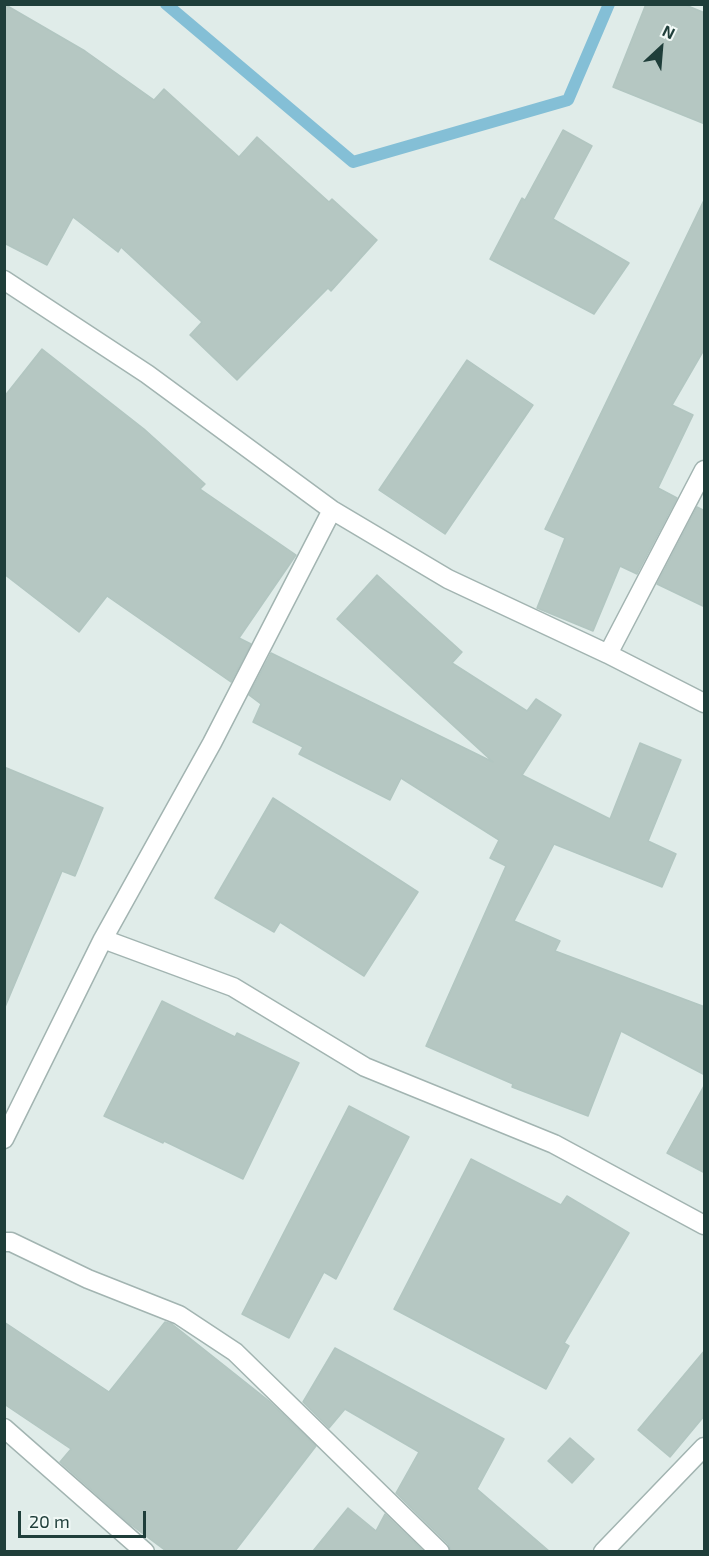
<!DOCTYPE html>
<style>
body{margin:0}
#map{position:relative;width:709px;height:1556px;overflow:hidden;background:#e0ece9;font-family:"Exo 2",sans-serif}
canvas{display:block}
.frame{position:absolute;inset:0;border:6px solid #1f3e3a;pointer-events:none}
.north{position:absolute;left:631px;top:18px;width:60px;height:60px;-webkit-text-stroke:4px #f1f9f6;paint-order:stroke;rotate:26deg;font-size:16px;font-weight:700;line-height:24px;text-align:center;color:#1f3e3a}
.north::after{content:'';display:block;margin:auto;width:21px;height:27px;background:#1f3e3a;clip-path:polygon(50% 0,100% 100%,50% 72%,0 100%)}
.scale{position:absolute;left:18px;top:1511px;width:128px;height:27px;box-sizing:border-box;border:3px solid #1f3e3a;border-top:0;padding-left:8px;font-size:18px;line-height:21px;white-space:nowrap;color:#1f3e3a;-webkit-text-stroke:4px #f1f9f6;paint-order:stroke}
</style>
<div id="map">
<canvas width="709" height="1556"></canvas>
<div class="frame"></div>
<div class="north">N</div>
<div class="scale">20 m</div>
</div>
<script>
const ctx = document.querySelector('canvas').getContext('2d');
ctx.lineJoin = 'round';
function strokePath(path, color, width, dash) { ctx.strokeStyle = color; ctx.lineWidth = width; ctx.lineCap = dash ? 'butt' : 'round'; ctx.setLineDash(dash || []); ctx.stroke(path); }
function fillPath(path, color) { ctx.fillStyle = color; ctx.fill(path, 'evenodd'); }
const stream = new Path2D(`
 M 166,4 L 353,162 L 568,100 L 609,4`);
const building = new Path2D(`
 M 4,4 L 85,51 L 154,100 L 164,89 L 239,157 L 257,137 L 329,202 L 332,199 L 377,240 L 331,291 L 328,288 L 237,380 L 190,335 L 202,322 L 121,247 L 118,252 L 73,217 L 47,265 L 4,243 Z
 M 646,4 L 683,4 L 705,13 L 705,124 L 613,87 Z
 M 563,130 L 592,146 L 553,219 L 629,263 L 594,314 L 490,259 L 522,198 L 525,200 Z
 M 705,198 L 705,348 L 672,405 L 693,415 L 658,488 L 677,498 L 637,574 L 620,566 L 593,631 L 537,608 L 565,538 L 545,529 Z
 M 42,349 L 144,429 L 205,484 L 200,489 L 296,555 L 239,638 L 251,644 L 231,682 L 107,596 L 79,632 L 4,574 L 4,397 Z
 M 467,360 L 533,405 L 445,534 L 379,490 Z
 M 697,507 L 705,511 L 705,607 L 657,584 Z
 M 377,575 L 462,652 L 452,663 L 527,711 L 536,699 L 561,715 L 522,775 L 610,819 L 640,743 L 681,760 L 648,841 L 676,854 L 662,887 L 554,844 L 514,921 L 560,941 L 555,951 L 705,1007 L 705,1075 L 621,1031 L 588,1116 L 512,1087 L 513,1084 L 426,1046 L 506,866 L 490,858 L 499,840 L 401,778 L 390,800 L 299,754 L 303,747 L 253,722 L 261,704 L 249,695 L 271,653 L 493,762 L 337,619 Z
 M 4,767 L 103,808 L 75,876 L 62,871 L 5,1007 Z
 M 273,798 L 418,892 L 364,976 L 280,922 L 274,932 L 215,898 Z
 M 162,1001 L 235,1037 L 237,1033 L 299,1063 L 243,1179 L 164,1141 L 163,1143 L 104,1116 Z
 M 705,1084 L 705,1173 L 667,1153 Z
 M 349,1106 L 409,1137 L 336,1279 L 324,1272 L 289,1338 L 242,1314 Z
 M 471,1159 L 561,1205 L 567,1196 L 629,1233 L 564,1343 L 569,1346 L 546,1389 L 394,1309 Z
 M 4,1322 L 109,1392 L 165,1322 L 172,1324 L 269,1401 L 316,1446 L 235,1551 L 166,1551 L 130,1524 L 60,1462 L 71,1449 L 4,1404 Z
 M 335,1348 L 504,1439 L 477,1489 L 549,1551 L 451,1551 L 448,1544 L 396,1493 L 419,1452 L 345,1409 L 329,1428 L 303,1402 Z
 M 705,1350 L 705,1415 L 670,1457 L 638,1430 Z
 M 570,1438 L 594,1459 L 572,1483 L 548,1461 Z
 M 348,1508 L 376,1531 L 385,1514 L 423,1551 L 313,1551 Z`);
const minor = new Path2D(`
 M 4,280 L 147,374 L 332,510 L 448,579 L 608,654 L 704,703
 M 608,654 L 704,470
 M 103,939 L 233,987 L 365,1067 L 554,1144 L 704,1225
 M 4,1139 L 103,939 L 212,743 L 332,510
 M 4,1242 L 11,1242 L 88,1279 L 179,1315 L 235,1352 L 440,1552
 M 4,1428 L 145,1552
 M 603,1552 L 704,1447`);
strokePath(stream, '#84bfd6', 12);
fillPath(building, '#b5c7c2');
strokePath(building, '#b2c6c1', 1.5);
strokePath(minor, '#a2b4b1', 21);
strokePath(minor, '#fff', 18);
</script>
